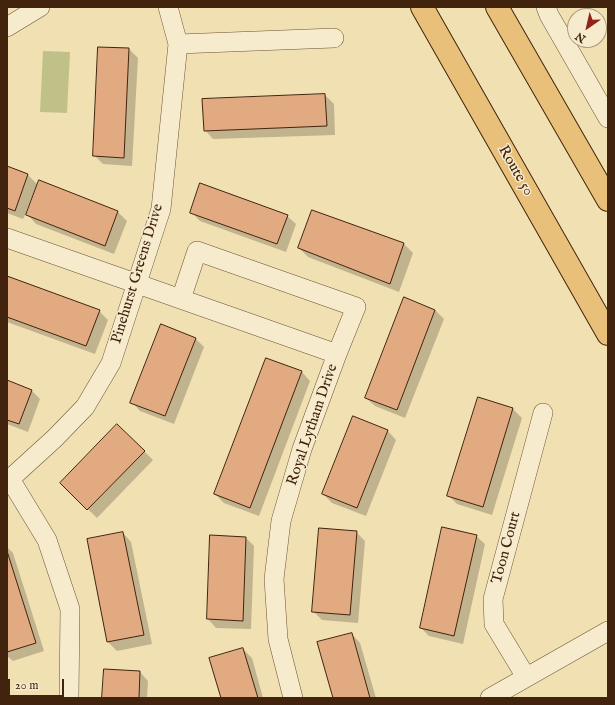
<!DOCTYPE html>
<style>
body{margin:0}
#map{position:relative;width:615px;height:705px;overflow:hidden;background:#f1e0b2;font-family:"IM FELL English",serif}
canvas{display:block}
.frame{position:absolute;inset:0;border:8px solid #41230e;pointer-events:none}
.north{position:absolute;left:567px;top:8px;width:40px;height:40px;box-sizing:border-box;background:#f6ebcd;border:1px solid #ae9b81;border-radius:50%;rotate:214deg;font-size:11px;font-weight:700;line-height:16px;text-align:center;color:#41230e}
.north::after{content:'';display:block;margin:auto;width:14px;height:18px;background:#8f2418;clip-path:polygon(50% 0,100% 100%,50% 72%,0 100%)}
.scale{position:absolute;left:8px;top:679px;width:56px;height:18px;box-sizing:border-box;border:2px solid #41230e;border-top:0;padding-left:5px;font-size:12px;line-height:14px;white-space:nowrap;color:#41230e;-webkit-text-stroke:3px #f6ebcd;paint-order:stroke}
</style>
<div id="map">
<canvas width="615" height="705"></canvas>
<div class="frame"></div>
<div class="north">N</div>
<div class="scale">20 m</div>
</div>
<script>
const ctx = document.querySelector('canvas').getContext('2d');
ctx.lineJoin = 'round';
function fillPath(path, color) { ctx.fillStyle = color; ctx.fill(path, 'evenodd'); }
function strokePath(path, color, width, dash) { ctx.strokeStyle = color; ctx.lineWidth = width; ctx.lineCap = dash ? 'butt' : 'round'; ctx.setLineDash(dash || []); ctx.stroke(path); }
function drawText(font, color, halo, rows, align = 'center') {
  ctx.font = font + ' "IM FELL English",serif'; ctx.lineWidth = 3; ctx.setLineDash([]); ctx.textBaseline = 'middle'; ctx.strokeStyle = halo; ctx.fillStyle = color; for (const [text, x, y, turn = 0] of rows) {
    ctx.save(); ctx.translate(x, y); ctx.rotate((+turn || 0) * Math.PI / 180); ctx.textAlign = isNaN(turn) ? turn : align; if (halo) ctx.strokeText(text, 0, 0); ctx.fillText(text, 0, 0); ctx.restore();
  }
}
const green = new Path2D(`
 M 43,51 L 70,52 L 67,113 L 40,112 Z`);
const shadow = new Path2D(`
 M 129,49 L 138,58 L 132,166 L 103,164 L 94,155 Z
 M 325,95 L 334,104 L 335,135 L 213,139 L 205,130 Z
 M 7,167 L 28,175 L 37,184 L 26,212 L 28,213 L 40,181 L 118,212 L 127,221 L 114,254 L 36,224 L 26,213 L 23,219 L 7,213 Z
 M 312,211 L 404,244 L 413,253 L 399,292 L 308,257 L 299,248 Z
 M 191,212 L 287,216 L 296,224 L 286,252 L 200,221 Z
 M 7,277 L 99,311 L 108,320 L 95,354 L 7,322 Z
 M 404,299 L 435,310 L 444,319 L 405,418 L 375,406 L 366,398 Z
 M 196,339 L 204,347 L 174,424 L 140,411 L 132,402 Z
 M 266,359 L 302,372 L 310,381 L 259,516 L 224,503 L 215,494 Z
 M 7,381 L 32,391 L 40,399 L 28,432 L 7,424 Z
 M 478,398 L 513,409 L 522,418 L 492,515 L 457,504 L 448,495 Z
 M 353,418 L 388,431 L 396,440 L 366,516 L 332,503 L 323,494 Z
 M 117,425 L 153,460 L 97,518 L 61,483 Z
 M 356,532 L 365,541 L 358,623 L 322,620 L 313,611 Z
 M 123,533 L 131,542 L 152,644 L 117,651 L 108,642 L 88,540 Z
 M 211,536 L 246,538 L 254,546 L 251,629 L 216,628 L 208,619 Z
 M 476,536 L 485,544 L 463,644 L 429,636 L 421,628 Z
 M 7,547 L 13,553 L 44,651 L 13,661 L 7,656 Z
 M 352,634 L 360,643 L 376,698 L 334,698 Z
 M 243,649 L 252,658 L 263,698 L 222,698 Z
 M 140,672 L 148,681 L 147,698 L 103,698 Z`);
const building = new Path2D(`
 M 98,47 L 129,48 L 124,158 L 93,156 Z
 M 325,94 L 327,126 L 204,131 L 202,99 Z
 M 7,166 L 28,174 L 15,211 L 7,208 Z
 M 39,180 L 118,211 L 105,246 L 26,215 Z
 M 200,183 L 288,215 L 277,244 L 190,213 Z
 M 312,210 L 404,243 L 390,284 L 298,248 Z
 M 7,276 L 100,310 L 86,346 L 7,317 Z
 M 404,297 L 435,310 L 397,410 L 365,398 Z
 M 161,324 L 196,338 L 165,416 L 130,403 Z
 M 266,358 L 302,371 L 250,508 L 214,494 Z
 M 7,380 L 32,390 L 19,424 L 7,420 Z
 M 478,397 L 513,408 L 483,507 L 447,496 Z
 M 353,416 L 388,430 L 357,508 L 322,494 Z
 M 117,424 L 145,451 L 87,510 L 60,483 Z
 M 442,527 L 477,535 L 454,636 L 420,628 Z
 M 319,528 L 357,531 L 350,615 L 312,612 Z
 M 123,532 L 144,635 L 107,642 L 87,539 Z
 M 210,535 L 246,537 L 243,621 L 207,619 Z
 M 7,551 L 36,643 L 7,652 Z
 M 352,633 L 370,698 L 333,698 L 317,642 Z
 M 243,648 L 258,698 L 221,698 L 209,658 Z
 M 104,669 L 140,671 L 139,698 L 102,698 Z
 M 7,697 L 32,698 L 7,698 Z`);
const minor = new Path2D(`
 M 546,7 L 549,15 L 608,118
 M 7,27 L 40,7
 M 178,44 L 334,38
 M 7,238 L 337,354 L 302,449 L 281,521 L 274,579 L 278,639 L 293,698
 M 181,299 L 197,251 L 356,307 L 337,354
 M 7,477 L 10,479 L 47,540 L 70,609 L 69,698
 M 10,479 L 55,438 L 85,407 L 111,363 L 161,209 L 178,44 L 168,7
 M 526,677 L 494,624 L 493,599 L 543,413
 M 490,698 L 608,631`);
const highway = new Path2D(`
 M 422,7 L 608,334
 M 497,7 L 608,200`);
const streetNames = [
 ["Route 50",515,171,60],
 ["Pinehurst Greens Drive",138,274,-73],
 ["Royal Lytham Drive",313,425,-71],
 ["Toon Court",507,548,-75]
];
fillPath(green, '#c0c188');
fillPath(shadow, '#0003');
fillPath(building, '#e1aa80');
strokePath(building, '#41230e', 1);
strokePath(minor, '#6d5237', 20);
strokePath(highway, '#41230e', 24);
strokePath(minor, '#f6ebcd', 19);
strokePath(highway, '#e8c079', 22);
drawText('15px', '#41230e', '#f6ebcd', streetNames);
</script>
